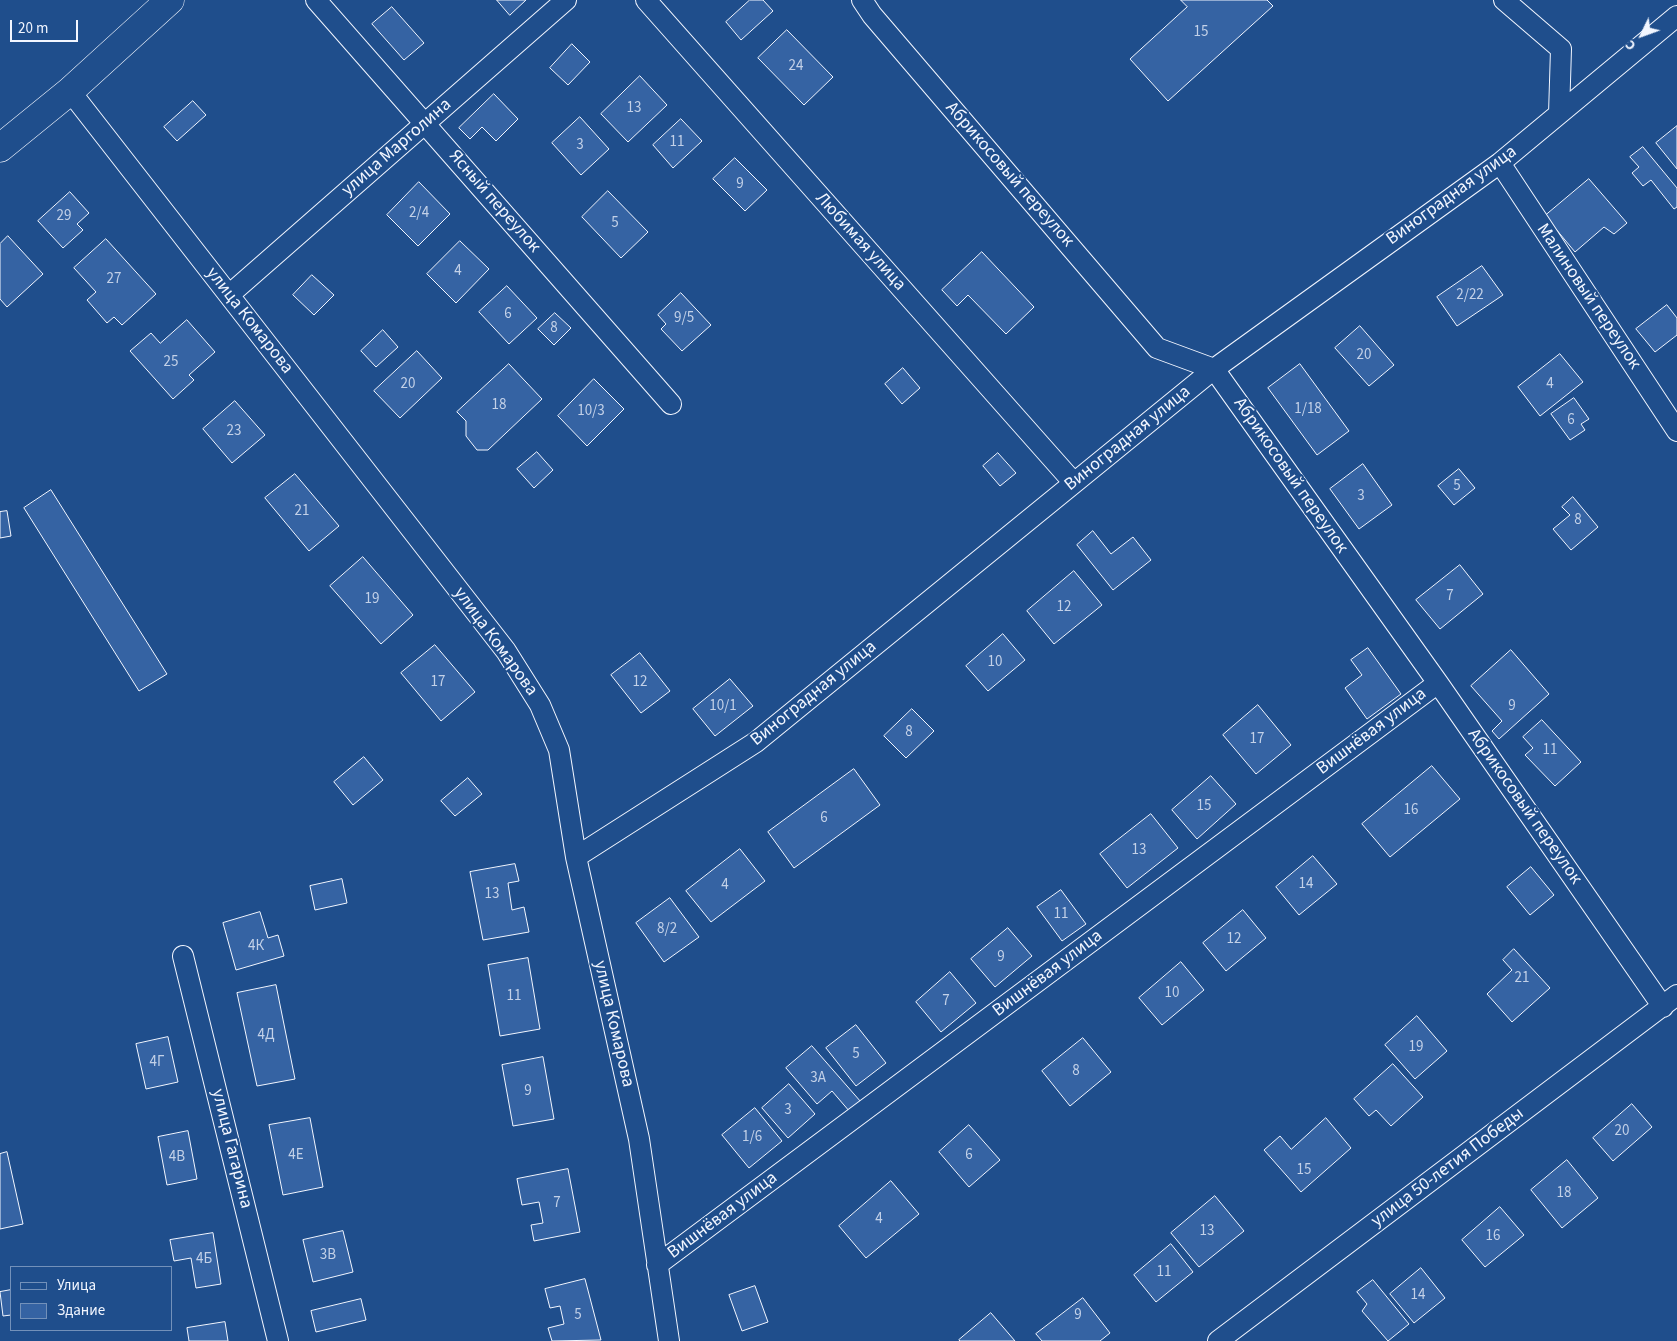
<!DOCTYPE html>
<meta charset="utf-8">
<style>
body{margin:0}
#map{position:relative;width:1677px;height:1341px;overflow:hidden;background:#1f4e8c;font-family:"Source Sans 3",sans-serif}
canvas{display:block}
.legend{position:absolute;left:10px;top:1266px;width:162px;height:65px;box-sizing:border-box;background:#1f4e8c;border:1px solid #7391ba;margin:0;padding:6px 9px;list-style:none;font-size:15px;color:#f2f6ff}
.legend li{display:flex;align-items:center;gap:10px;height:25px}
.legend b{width:25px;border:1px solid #7391ba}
.north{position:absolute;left:1617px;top:10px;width:50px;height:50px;-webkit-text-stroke:4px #1f4e8c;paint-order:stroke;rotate:228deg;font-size:14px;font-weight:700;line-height:20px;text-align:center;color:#f2f6ff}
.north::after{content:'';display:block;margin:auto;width:18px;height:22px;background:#f2f6ff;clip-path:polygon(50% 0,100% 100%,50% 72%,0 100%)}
.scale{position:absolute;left:10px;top:20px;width:68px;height:22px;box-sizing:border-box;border:2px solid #f2f6ff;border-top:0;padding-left:6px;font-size:15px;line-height:18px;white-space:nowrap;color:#f2f6ff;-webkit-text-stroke:4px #1f4e8c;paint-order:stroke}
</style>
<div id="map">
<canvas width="1677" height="1341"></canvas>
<ul class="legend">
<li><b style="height:6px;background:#1f4e8c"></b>Улица</li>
<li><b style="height:14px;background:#3563a3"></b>Здание</li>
</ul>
<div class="north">С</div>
<div class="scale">20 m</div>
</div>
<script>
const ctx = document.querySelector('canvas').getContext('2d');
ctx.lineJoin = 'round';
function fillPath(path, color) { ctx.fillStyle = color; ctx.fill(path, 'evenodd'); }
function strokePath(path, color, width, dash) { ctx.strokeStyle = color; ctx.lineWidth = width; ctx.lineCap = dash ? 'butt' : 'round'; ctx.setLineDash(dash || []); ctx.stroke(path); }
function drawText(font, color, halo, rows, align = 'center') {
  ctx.font = font + ' "Source Sans 3",sans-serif'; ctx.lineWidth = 4; ctx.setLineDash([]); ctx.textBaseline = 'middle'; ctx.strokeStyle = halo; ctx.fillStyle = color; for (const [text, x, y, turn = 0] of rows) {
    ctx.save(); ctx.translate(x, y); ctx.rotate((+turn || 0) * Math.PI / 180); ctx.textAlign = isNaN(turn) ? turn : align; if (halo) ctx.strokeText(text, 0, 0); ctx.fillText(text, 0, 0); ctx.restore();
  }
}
const building = new Path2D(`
 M 497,0 L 526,0 L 510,15 Z
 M 750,0 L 763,0 L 773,11 L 741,40 L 726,22 Z
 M 1181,0 L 1267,0 L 1273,6 L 1168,101 L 1130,59 L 1187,7 Z
 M 392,7 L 424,43 L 404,60 L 372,24 Z
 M 787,30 L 833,77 L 804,105 L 758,58 Z
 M 572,44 L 590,62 L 568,85 L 550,68 Z
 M 640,76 L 667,105 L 628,142 L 601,114 Z
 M 494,94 L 518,119 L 496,141 L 482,127 L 470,139 L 459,128 Z
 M 193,101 L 206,115 L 177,141 L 164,127 Z
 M 580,117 L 609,149 L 581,175 L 552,143 Z
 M 681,119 L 702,141 L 673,168 L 653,145 Z
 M 1677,126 L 1677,169 L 1656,143 Z
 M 1643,147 L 1677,188 L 1677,207 L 1674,209 L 1651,180 L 1643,186 L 1632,173 L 1639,167 L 1630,157 Z
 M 735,158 L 767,190 L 745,211 L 713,179 Z
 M 1589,179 L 1627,223 L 1614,234 L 1604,227 L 1575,252 L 1545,216 Z
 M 419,182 L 450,214 L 418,246 L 387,215 Z
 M 608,191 L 648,232 L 621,258 L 582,217 Z
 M 70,192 L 89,213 L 77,224 L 83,230 L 63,248 L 38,221 Z
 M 8,236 L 43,274 L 7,307 L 0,299 L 0,244 Z
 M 106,239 L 156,294 L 122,325 L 114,317 L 107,323 L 87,300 L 96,292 L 74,268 Z
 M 460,241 L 489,269 L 456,303 L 427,274 Z
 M 982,252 L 1034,307 L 1006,334 L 968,295 L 957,306 L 942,290 Z
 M 1482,266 L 1503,295 L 1457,326 L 1437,297 Z
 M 312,275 L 334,295 L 314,315 L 293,295 Z
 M 507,286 L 537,318 L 509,344 L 479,312 Z
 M 681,293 L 711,325 L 682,351 L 661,329 L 666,324 L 658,315 Z
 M 1667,305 L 1677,318 L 1677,335 L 1655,352 L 1636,329 Z
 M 555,313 L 571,328 L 554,345 L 538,329 Z
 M 187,320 L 215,352 L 189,375 L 194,380 L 173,399 L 130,351 L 151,333 L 160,343 Z
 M 1360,326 L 1394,365 L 1369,386 L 1335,348 Z
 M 383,330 L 398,347 L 376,367 L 361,351 Z
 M 417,351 L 442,378 L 400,418 L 374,391 Z
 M 1560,354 L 1583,382 L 1540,416 L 1518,387 Z
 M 509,364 L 542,399 L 488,450 L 477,450 L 466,436 L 466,421 L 457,412 Z
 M 1300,364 L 1349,431 L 1317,455 L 1268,388 Z
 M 903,368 L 920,388 L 902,404 L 885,384 Z
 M 594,379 L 624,409 L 587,446 L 558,416 Z
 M 1574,398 L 1589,419 L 1581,424 L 1585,430 L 1570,440 L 1551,414 Z
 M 235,401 L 265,435 L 232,463 L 203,429 Z
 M 537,452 L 553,470 L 534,488 L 517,469 Z
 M 998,453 L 1016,473 L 1000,486 L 983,466 Z
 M 1363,464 L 1392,505 L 1359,529 L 1330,489 Z
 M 1459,469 L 1475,488 L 1454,505 L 1438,486 Z
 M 295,474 L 339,526 L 309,551 L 265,498 Z
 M 51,490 L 167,674 L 139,691 L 24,508 Z
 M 1573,497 L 1598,527 L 1571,550 L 1553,529 L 1570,515 L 1562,507 Z
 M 7,511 L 11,536 L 0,538 L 0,512 Z
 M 1093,531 L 1111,554 L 1133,537 L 1151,560 L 1113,590 L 1077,545 Z
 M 363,557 L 413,615 L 381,644 L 330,586 Z
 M 1460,565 L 1483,594 L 1440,629 L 1416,600 Z
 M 1074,571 L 1102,605 L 1054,644 L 1027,611 Z
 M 1003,634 L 1025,660 L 988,691 L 966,666 Z
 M 435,645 L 475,692 L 441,721 L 401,673 Z
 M 1368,648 L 1401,694 L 1367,719 L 1345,688 L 1362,675 L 1351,660 Z
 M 1511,650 L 1549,694 L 1499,739 L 1492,731 L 1502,721 L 1471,686 Z
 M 640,653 L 670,691 L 641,713 L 611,675 Z
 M 730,679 L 753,706 L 715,736 L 693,709 Z
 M 1258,705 L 1291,745 L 1256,774 L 1223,735 Z
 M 912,709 L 934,731 L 906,758 L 884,736 Z
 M 1542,720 L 1581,762 L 1555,786 L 1525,755 L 1533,748 L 1523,737 Z
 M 364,757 L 383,780 L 353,805 L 334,782 Z
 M 1432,766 L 1460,799 L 1390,857 L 1362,824 Z
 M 854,769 L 880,805 L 794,868 L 768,832 Z
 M 1211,776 L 1236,804 L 1197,839 L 1172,810 Z
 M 468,778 L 482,794 L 455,816 L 441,801 Z
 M 1151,814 L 1178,848 L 1127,888 L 1100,854 Z
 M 740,849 L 765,881 L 711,922 L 686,891 Z
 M 1313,856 L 1337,884 L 1299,915 L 1276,887 Z
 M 515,864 L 519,881 L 508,883 L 512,910 L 524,907 L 529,932 L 483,940 L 470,872 Z
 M 1531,867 L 1554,895 L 1530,915 L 1507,887 Z
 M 342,879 L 347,903 L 315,910 L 310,886 Z
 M 1061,890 L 1086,924 L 1062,941 L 1037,907 Z
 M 670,898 L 699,937 L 664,962 L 636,923 Z
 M 1243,910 L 1266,938 L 1226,971 L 1203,943 Z
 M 260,912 L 268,938 L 278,935 L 284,956 L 236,970 L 223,923 Z
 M 1008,928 L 1032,956 L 995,987 L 971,959 Z
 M 1514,949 L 1550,988 L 1512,1022 L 1487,994 L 1512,970 L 1503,960 Z
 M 528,958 L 540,1029 L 500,1036 L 488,965 Z
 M 1181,962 L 1204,990 L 1162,1025 L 1139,998 Z
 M 950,972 L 976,1003 L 941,1032 L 916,1002 Z
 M 276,985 L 295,1079 L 257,1086 L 237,993 Z
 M 1417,1016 L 1447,1051 L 1415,1079 L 1385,1045 Z
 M 856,1025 L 886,1063 L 856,1086 L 826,1048 Z
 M 168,1037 L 178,1082 L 146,1089 L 136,1044 Z
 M 1083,1038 L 1111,1072 L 1070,1106 L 1042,1071 Z
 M 812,1046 L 861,1102 L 850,1112 L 832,1091 L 817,1104 L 786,1068 Z
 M 543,1057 L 554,1119 L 513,1126 L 502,1065 Z
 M 1393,1064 L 1423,1097 L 1391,1126 L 1376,1110 L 1369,1116 L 1354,1099 Z
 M 789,1084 L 815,1114 L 788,1138 L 762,1108 Z
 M 1632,1104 L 1652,1127 L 1613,1161 L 1593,1138 Z
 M 755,1108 L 782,1141 L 749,1168 L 722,1135 Z
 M 310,1118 L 323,1187 L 283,1195 L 269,1125 Z
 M 1326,1118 L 1351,1148 L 1301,1192 L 1264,1150 L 1280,1136 L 1291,1149 Z
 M 969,1125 L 1000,1160 L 969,1187 L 939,1152 Z
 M 188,1131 L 197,1179 L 167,1185 L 158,1137 Z
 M 7,1152 L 23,1224 L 0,1229 L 0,1154 Z
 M 1567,1160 L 1598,1198 L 1562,1228 L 1531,1190 Z
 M 568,1169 L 580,1232 L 534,1241 L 531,1225 L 543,1223 L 539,1202 L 522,1205 L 517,1179 Z
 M 891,1181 L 919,1214 L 866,1258 L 839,1226 Z
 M 1215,1196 L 1244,1231 L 1199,1267 L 1171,1233 Z
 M 1500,1207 L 1524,1235 L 1485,1267 L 1462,1240 Z
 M 343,1231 L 353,1272 L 313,1282 L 303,1240 Z
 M 213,1233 L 221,1284 L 196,1288 L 191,1258 L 174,1261 L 170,1240 Z
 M 1171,1244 L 1193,1272 L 1156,1302 L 1134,1275 Z
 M 1421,1268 L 1445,1298 L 1414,1323 L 1390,1294 Z
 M 585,1279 L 601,1340 L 552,1341 L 548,1328 L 564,1324 L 560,1306 L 550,1308 L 545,1289 Z
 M 1373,1280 L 1409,1324 L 1388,1341 L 1362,1311 L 1367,1304 L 1357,1292 Z
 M 755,1286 L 768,1322 L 742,1331 L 729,1295 Z
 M 11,1290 L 11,1315 L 3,1316 L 0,1292 Z
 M 1083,1298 L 1110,1333 L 1100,1341 L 1042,1341 L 1036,1334 Z
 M 361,1299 L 366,1320 L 316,1332 L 311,1311 Z
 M 991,1313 L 1015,1341 L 960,1341 L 959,1340 Z
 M 225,1322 L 228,1341 L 189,1341 L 187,1328 Z`);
const minor = new Path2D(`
 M 316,0 L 671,404
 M 646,0 L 1074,483
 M 862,0 L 872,15 L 1157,348 L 1214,369 L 1438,683 L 1663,1007
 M 1504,0 L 1561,49 L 1559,114
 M 70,91 L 506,651 L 540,705 L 559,750 L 576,857 L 639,1139 L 669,1341
 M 1500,163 L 1677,431
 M 229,295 L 566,0
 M 576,857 L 756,742 L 1214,369 L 1500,163 L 1677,16
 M 183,956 L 278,1341
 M 657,1265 L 1438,683
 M 1218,1341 L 1677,995`);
const secondary = new Path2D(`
 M 0,148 L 70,91 L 170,0`);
const numberNames = [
 ["15",1201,33],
 ["24",796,67],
 ["13",634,109],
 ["11",677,143],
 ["3",580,146],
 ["9",740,185],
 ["2/4",419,214],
 ["29",64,217],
 ["5",615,224],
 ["4",458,272],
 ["27",114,280],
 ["2/22",1470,296],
 ["6",508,315],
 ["9/5",684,319],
 ["8",554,329],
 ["20",1364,356],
 ["25",171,363],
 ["20",408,385],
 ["4",1550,385],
 ["18",499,406],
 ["1/18",1308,410],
 ["10/3",591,412],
 ["6",1571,421],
 ["23",234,432],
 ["5",1457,487],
 ["3",1361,497],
 ["21",302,512],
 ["8",1578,521],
 ["7",1450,597],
 ["19",372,600],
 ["12",1064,608],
 ["10",995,663],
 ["17",438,683],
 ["12",640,683],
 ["10/1",723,707],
 ["9",1512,707],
 ["8",909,733],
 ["17",1257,740],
 ["11",1550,751],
 ["15",1204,807],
 ["16",1411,811],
 ["6",824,819],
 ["13",1139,851],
 ["14",1306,885],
 ["4",725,886],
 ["13",492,895],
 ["11",1061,915],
 ["8/2",667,930],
 ["12",1234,940],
 ["4К",256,947],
 ["9",1001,958],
 ["21",1522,979],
 ["10",1172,994],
 ["11",514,997],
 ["7",946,1002],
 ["4Д",266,1036],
 ["19",1416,1048],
 ["5",856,1055],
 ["4Г",157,1063],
 ["8",1076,1072],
 ["3А",818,1079],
 ["9",528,1092],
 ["3",788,1111],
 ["20",1622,1132],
 ["1/6",752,1138],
 ["4Е",296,1156],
 ["6",969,1156],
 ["4В",177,1158],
 ["15",1304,1171],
 ["18",1564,1194],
 ["7",557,1204],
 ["4",879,1220],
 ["13",1207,1232],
 ["16",1493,1237],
 ["3В",328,1256],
 ["4Б",204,1260],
 ["11",1164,1273],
 ["14",1418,1296],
 ["5",578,1316],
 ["9",1078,1316]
];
const streetNames = [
 ["улица Марголина",397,148,-41],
 ["Абрикосовый переулок",1009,175,49],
 ["Виноградная улица",1452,196,-36],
 ["Ясный переулок",494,202,49],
 ["Любимая улица",860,242,48],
 ["Малиновый переулок",1588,297,56],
 ["улица Комарова",249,321,52],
 ["Виноградная улица",1128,439,-39],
 ["Абрикосовый переулок",1290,476,55],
 ["улица Комарова",495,642,54],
 ["Виноградная улица",814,694,-39],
 ["Вишнёвая улица",1372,732,-37],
 ["Абрикосовый переулок",1524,807,55],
 ["Вишнёвая улица",1048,974,-37],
 ["улица Комарова",613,1024,77],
 ["улица Гагарина",231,1149,76],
 ["улица 50-летия Победы",1448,1168,-37],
 ["Вишнёвая улица",723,1216,-37]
];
fillPath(building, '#3563a3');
strokePath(building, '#f2f6ff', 1);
strokePath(minor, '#f2f6ff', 22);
strokePath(secondary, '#f2f6ff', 29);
strokePath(minor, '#1f4e8c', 20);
strokePath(secondary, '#1f4e8c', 28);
drawText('15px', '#c3d1e8', null, numberNames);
drawText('18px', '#f2f6ff', '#1f4e8c', streetNames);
</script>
